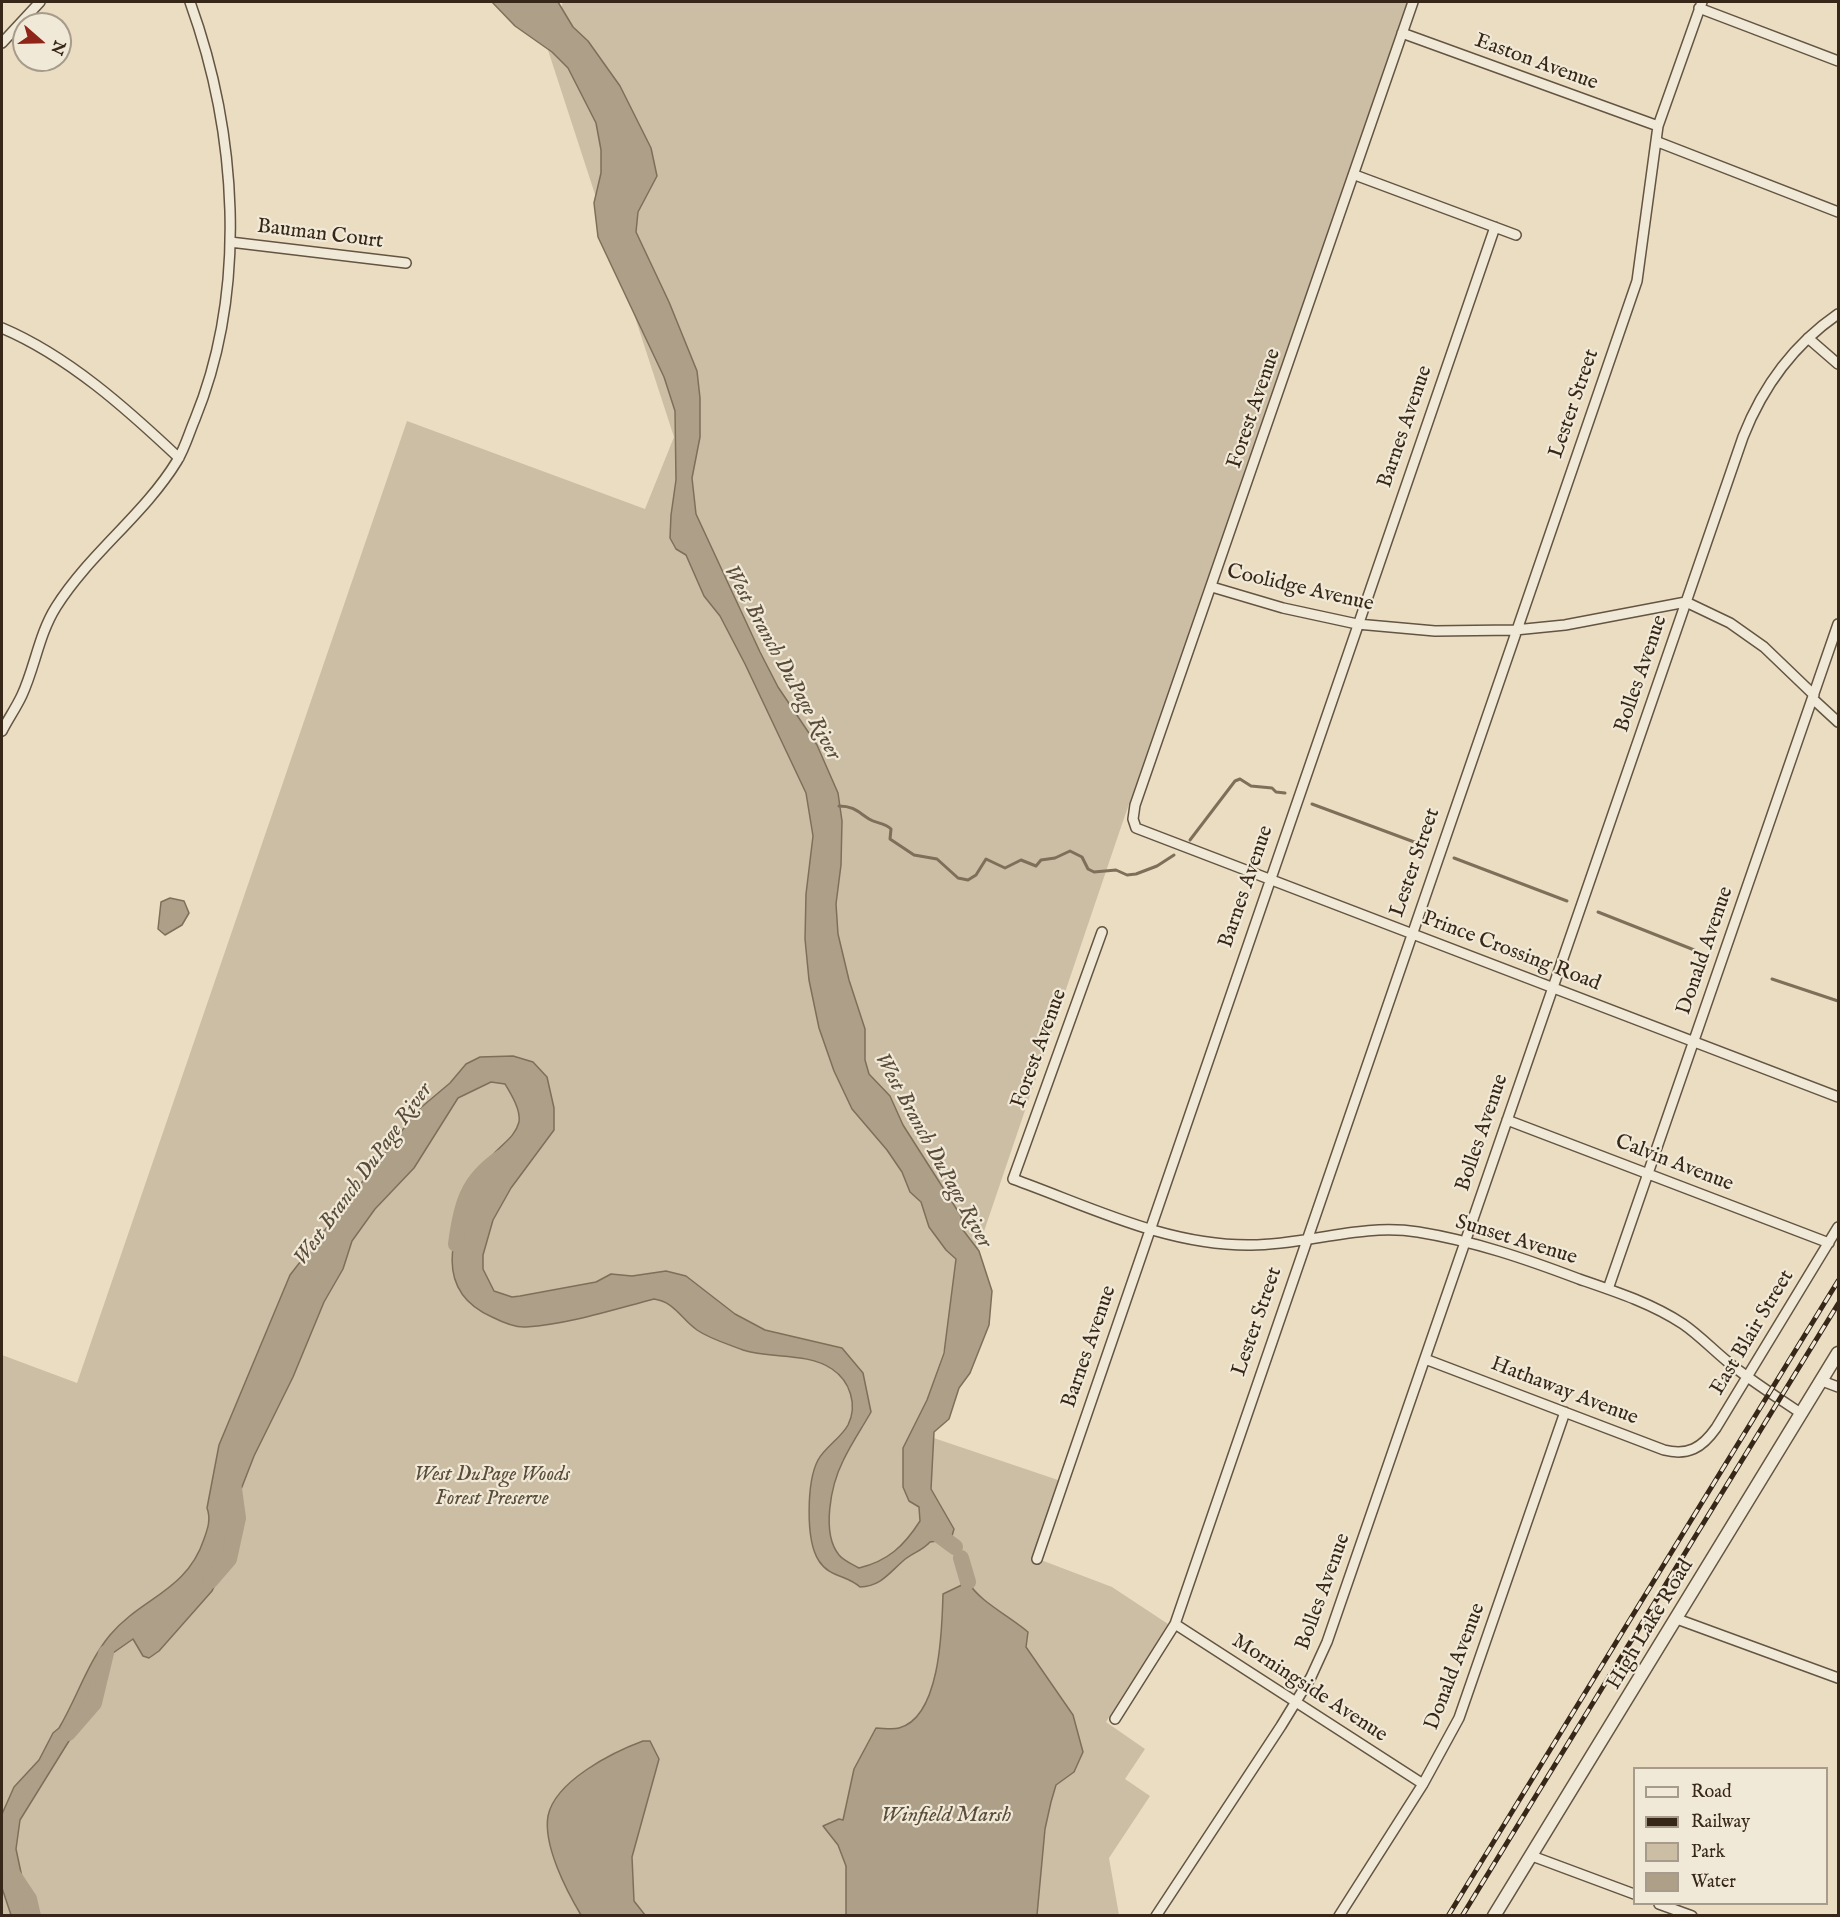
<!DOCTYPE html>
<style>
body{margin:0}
#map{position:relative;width:1840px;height:1917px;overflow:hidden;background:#eaddc1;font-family:"IM FELL English",serif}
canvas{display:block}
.frame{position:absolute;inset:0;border:3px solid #372718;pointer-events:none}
.legend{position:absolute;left:1633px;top:1767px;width:195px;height:138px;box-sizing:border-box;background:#f1e9d7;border:2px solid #a79b8b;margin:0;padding:8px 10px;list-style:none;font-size:18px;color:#372718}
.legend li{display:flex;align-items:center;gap:12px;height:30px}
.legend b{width:30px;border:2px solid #a79b8b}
.north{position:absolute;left:12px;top:12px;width:60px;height:60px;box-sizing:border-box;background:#f1e9d7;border:2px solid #a79b8b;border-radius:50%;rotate:110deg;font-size:16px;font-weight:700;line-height:24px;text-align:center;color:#372718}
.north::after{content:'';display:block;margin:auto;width:21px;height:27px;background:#8f2418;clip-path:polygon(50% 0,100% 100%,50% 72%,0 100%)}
</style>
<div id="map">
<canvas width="1840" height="1917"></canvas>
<div class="frame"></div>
<ul class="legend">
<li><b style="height:8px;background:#f1e9d7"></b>Road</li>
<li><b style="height:8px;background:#372718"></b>Railway</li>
<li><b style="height:16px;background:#ccbea4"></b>Park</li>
<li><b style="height:16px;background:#ad9f88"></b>Water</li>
</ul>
<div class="north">N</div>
</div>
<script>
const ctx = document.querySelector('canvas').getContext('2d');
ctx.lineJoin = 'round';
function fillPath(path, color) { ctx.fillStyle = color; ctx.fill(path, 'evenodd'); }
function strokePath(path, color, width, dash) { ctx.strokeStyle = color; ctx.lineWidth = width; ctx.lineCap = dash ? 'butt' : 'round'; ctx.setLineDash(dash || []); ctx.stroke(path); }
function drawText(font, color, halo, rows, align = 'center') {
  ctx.font = font + ' "IM FELL English",serif'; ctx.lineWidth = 4.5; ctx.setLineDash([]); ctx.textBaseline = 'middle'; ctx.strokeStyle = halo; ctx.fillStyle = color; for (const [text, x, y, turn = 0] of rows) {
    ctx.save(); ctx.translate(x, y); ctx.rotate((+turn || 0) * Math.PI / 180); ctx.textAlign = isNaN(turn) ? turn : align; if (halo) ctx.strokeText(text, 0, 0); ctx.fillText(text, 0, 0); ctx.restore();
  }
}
const green = new Path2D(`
 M 563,2 L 1407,2 L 1120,830 L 916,1432 L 1058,1480 L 1033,1557 L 1112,1587 L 1168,1624 L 1106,1722 L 1145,1749 L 1125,1779 L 1150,1796 L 1109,1858 L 1119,1915 L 2,1915 L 2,1355 L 77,1383 L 407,421 L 645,509 L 674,437 L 547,47 Z`);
const water = new Path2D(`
 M 492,2 L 558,2 L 573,27 L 588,41 L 620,86 L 651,148 L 657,176 L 638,212 L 636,232 L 669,302 L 697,371 L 700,398 L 700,437 L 692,478 L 696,514 L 760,652 L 778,687 L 817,745 L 838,793 L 842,821 L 841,865 L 836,904 L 838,934 L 849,980 L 865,1029 L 865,1060 L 869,1074 L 890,1096 L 903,1125 L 961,1216 L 963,1230 L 979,1251 L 992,1291 L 989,1325 L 970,1373 L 959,1388 L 949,1419 L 934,1432 L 931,1489 L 954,1529 L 952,1536 L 945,1540 L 930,1542 C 922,1551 912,1553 903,1561 C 888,1574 881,1586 860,1587 C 847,1575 829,1577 819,1561 C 805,1540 807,1481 818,1460 C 825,1447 841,1438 848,1425 C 858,1405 850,1381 832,1369 C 807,1352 770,1359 743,1350 C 728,1344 710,1339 697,1330 C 681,1319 675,1302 654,1299 C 612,1310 569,1324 526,1327 C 515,1328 502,1322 492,1317 C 433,1291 451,1235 473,1189 C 478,1178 484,1167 491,1157 C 500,1145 515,1138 519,1122 C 521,1110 511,1094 505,1084 L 491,1082 L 458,1098 L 414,1168 L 375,1209 L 352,1241 L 343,1269 L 324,1302 L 293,1377 L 254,1456 L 240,1492 L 222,1570 L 212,1591 L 159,1651 L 149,1658 L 143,1656 L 133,1639 L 113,1653 L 77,1728 L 20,1820 L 16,1849 L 30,1915 L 11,1915 L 2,1888 L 2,1814 L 14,1787 L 39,1760 L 53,1733 L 59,1728 C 77,1698 87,1663 110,1635 C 141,1598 187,1591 204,1539 C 208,1528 211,1519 207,1508 L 219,1445 L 290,1275 L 418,1110 L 450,1083 L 466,1064 L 480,1057 L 513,1056 L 533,1062 L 547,1077 L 554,1108 L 554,1130 L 511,1188 L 493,1220 L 483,1255 L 483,1269 L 494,1291 L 512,1297 L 520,1296 L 596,1282 L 611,1274 L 632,1276 L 666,1271 L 686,1276 L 735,1314 L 765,1330 L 842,1348 L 863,1373 L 871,1412 C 862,1428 851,1444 843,1461 C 831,1485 821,1533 839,1555 C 844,1561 852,1564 859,1568 C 888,1561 904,1546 920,1521 L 919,1507 L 909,1501 L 903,1487 L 903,1448 L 927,1400 L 944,1353 L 956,1259 L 946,1250 L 929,1227 L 921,1202 L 910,1192 L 902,1172 L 887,1150 L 852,1109 L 834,1071 L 819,1028 L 809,980 L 805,939 L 806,894 L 813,836 L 806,793 L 745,664 L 720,616 L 704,596 L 686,555 L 676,549 L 670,538 L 671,515 L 676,480 L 675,411 L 664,377 L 598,237 L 594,203 L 601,173 L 601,150 L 596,123 L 568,68 L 552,52 L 515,26 Z
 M 170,898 L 184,901 L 189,913 L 182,925 L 165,935 L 158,929 L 161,902 Z
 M 968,1582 C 980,1602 1008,1615 1028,1632 L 1026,1647 L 1073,1715 L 1083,1752 L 1074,1772 L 1056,1785 L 1051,1802 L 1045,1829 L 1037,1915 L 846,1915 L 846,1866 L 838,1845 L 823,1826 L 839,1819 L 843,1820 L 854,1769 L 876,1728 C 883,1728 892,1730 899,1728 C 941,1717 942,1627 943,1594 Z
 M 643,1741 L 650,1741 L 659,1759 L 632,1857 L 634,1901 L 645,1915 L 581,1915 C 566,1890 543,1845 548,1816 C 555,1781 613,1752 643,1741 Z`);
const stream = new Path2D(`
 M 1312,804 L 1425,846
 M 839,806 C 854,806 858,812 869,819 C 877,824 884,822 891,829 L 890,839 L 914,855 L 937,859 L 958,878 L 968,880 L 976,875 L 986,859 L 1005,868 L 1021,860 L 1036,866 L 1041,860 L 1055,858 L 1070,851 L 1082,857 L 1088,869 L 1094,872 L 1116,870 L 1127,875 L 1136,874 L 1157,866 L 1174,855
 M 1190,840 L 1235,781 L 1240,779 L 1251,786 L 1272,788 L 1276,792 L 1285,793
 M 1454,858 L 1567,901
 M 1598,912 L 1707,955
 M 1772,979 L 1838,1001`);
const river = new Path2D(`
 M 456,1244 C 461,1205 467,1180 502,1157
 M 932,1530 L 955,1547
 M 961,1558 L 968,1582
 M 210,1581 L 229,1559 L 238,1518 L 234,1489
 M 68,1733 L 94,1703 L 106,1653
 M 11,1872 L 29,1899 L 33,1916`);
const minor = new Path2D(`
 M 1413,2 L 1135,805 L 1133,819 L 1136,828 L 1838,1097
 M 1699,8 L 1838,61
 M 1402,33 L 1658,126
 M 2,43 L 40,2
 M 1658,142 L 1838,212
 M 1355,175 L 1516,235
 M 230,242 L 406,263
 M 2,328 C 68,356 127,409 179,458
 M 1808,338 L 1838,364
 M 1212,587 L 1283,608 L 1357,624 L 1435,631 L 1515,630 L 1565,625 L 1686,602 L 1730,623 L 1764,647 L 1814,695
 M 1813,699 L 1838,722
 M 2,731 C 8,719 16,708 22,695 C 35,667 39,634 56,607 C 90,553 144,515 177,461 C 185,448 189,433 195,419 C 248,289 237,132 190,2
 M 1102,932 L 1013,1179 C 1091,1207 1167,1246 1251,1245 C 1308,1245 1360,1223 1418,1232 C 1474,1241 1526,1259 1579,1279 C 1614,1291 1651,1303 1683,1324 C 1699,1335 1712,1349 1728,1362 C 1751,1381 1777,1397 1802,1414
 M 1507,1120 L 1829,1243
 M 1608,1289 L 1838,624
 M 1425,1359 L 1664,1450 C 1688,1456 1702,1448 1716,1428 L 1838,1227
 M 1822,1381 L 1838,1387
 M 1037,1559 L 1495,227
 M 1677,1619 L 1838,1678
 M 1175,1624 L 1423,1784
 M 1115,1719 L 1175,1624 L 1637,281 L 1658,126 L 1702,2
 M 1532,1856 L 1634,1894
 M 1659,1904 L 1692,1916
 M 1156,1916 L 1281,1726 L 1311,1677 L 1327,1642 L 1743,437 C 1763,386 1793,345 1838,314
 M 1339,1916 L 1423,1784 L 1459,1718 L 1565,1412`);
const tertiary = new Path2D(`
 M 1494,1916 L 1838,1353`);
const rail = new Path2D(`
 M 1448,1916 L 1838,1281
 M 1462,1916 L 1838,1304`);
const streetNames = [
 ["Easton Avenue",1536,63,20],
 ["Bauman Court",320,235,7],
 ["Lester Street",1575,404,-71],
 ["Forest Avenue",1255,409,-71],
 ["Barnes Avenue",1406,427,-71],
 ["Coolidge Avenue",1300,589,13],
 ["Bolles Avenue",1642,674,-71],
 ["Lester Street",1416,863,-71],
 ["Barnes Avenue",1247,887,-71],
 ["Donald Avenue",1706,951,-71],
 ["Prince Crossing Road",1511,952,21],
 ["Forest Avenue",1040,1049,-70],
 ["Bolles Avenue",1483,1133,-71],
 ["Calvin Avenue",1674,1164,21],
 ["Sunset Avenue",1516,1241,17],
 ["Lester Street",1258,1322,-71],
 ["East Blair Street",1753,1333,-59],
 ["Barnes Avenue",1090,1347,-71],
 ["Hathaway Avenue",1564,1392,21],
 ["Bolles Avenue",1324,1592,-70],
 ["High Lake Road",1651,1625,-59],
 ["Donald Avenue",1456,1667,-69],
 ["Morningside Avenue",1309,1689,33]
];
const parkNames = [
 ["West DuPage Woods",492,1476],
 ["Forest Preserve",492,1500]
];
const waterNames = [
 ["West Branch DuPage River",781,663,61],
 ["West Branch DuPage River",932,1151,61],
 ["West Branch DuPage River",364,1175,-54],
 ["Winfield Marsh",946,1816]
];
fillPath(green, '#ccbea4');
fillPath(water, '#ad9f88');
strokePath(water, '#7e6f5b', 1.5);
strokePath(stream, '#7e6f5b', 3);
strokePath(river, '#ad9f88', 16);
strokePath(minor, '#645442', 12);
strokePath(tertiary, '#645442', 15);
strokePath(minor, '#f1e9d7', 9);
strokePath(tertiary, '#f1e9d7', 12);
strokePath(rail, '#372718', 5);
strokePath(rail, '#f1e9d7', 3, [9]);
drawText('21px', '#372718', '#f1e9d7', streetNames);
drawText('italic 21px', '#5c4d3b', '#f1e9d7', parkNames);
drawText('italic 22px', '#5a4b3a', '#f1e9d7', waterNames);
</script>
